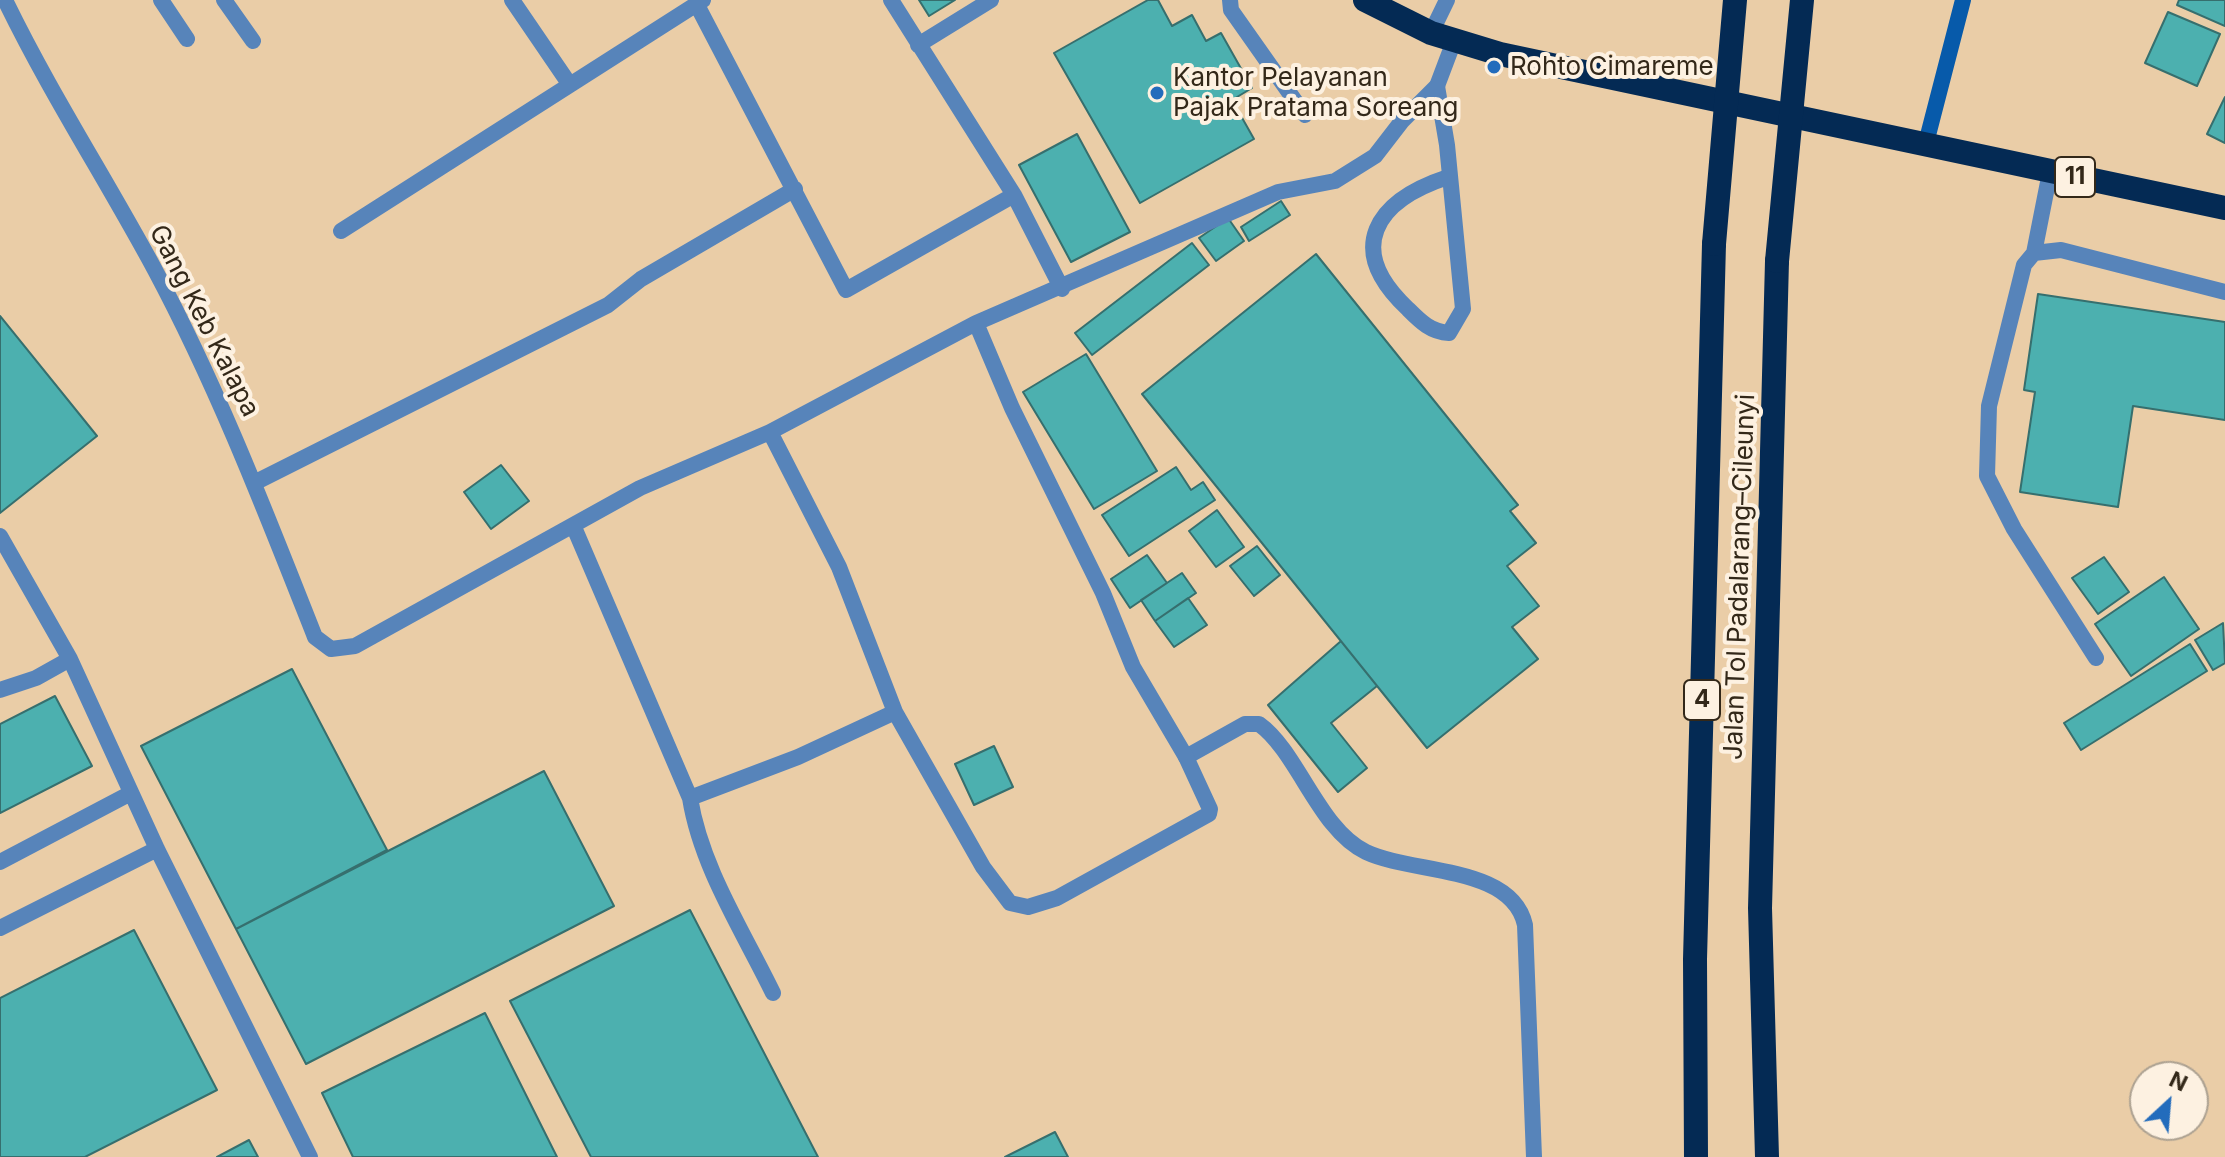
<!DOCTYPE html>
<meta charset="utf-8">
<style>
body{margin:0}
#map{position:relative;width:2225px;height:1157px;overflow:hidden;background:#eacda7;font-family:Inter,sans-serif}
canvas{display:block}
.north{position:absolute;left:2129px;top:1061px;width:80px;height:80px;box-sizing:border-box;background:#fdf1e1;border:2px solid #aca191;border-radius:50%;rotate:26deg;font-size:22px;font-weight:700;line-height:32px;text-align:center;color:#332819}
.north::after{content:'';display:block;margin:auto;width:28px;height:36px;background:#236cbc;clip-path:polygon(50% 0,100% 100%,50% 72%,0 100%)}
</style>
<div id="map">
<canvas width="2225" height="1157"></canvas>
<div class="north">N</div>
</div>
<script>
const ctx = document.querySelector('canvas').getContext('2d');
ctx.lineJoin = 'round';
function fillPath(path, color) { ctx.fillStyle = color; ctx.fill(path, 'evenodd'); }
function strokePath(path, color, width, dash) { ctx.strokeStyle = color; ctx.lineWidth = width; ctx.lineCap = dash ? 'butt' : 'round'; ctx.setLineDash(dash || []); ctx.stroke(path); }
function drawText(font, color, halo, rows, align = 'center') {
  ctx.font = font + ' Inter,sans-serif'; ctx.lineWidth = 8; ctx.setLineDash([]); ctx.textBaseline = 'middle'; ctx.strokeStyle = halo; ctx.fillStyle = color; for (const [text, x, y, turn = 0] of rows) {
    ctx.save(); ctx.translate(x, y); ctx.rotate((+turn || 0) * Math.PI / 180); ctx.textAlign = isNaN(turn) ? turn : align; if (halo) ctx.strokeText(text, 0, 0); ctx.fillText(text, 0, 0); ctx.restore();
  }
}
const building = new Path2D(`
 M 919,0 L 955,0 L 929,16 Z
 M 1148,0 L 1158,0 L 1172,26 L 1192,15 L 1206,41 L 1221,33 L 1252,88 L 1232,100 L 1254,139 L 1140,203 L 1054,53 Z
 M 2179,0 L 2225,0 L 2225,26 L 2177,5 Z
 M 2168,12 L 2220,34 L 2197,86 L 2145,63 Z
 M 2225,97 L 2225,143 L 2207,134 Z
 M 1077,134 L 1130,232 L 1071,262 L 1019,165 Z
 M 1281,201 L 1290,215 L 1249,241 L 1241,227 Z
 M 1228,218 L 1244,241 L 1216,261 L 1199,238 Z
 M 1192,243 L 1209,265 L 1092,355 L 1075,333 Z
 M 1316,254 L 1518,505 L 1510,511 L 1536,543 L 1507,566 L 1539,606 L 1512,627 L 1538,659 L 1427,748 L 1142,394 Z
 M 2038,294 L 2225,322 L 2225,420 L 2133,406 L 2118,507 L 2020,492 L 2035,392 L 2024,390 Z
 M 0,316 L 97,436 L 0,513 Z
 M 1086,354 L 1157,471 L 1094,509 L 1023,392 Z
 M 501,465 L 529,501 L 491,529 L 464,492 Z
 M 1176,467 L 1191,490 L 1203,482 L 1215,500 L 1129,556 L 1102,515 Z
 M 1217,510 L 1244,547 L 1216,567 L 1189,531 Z
 M 1257,546 L 1280,575 L 1254,596 L 1230,566 Z
 M 1147,555 L 1167,583 L 1130,608 L 1111,579 Z
 M 2104,557 L 2129,592 L 2098,614 L 2072,578 Z
 M 1182,573 L 1196,593 L 1155,621 L 1141,600 Z
 M 2164,577 L 2199,629 L 2131,676 L 2095,624 Z
 M 1188,598 L 1207,625 L 1174,647 L 1155,621 Z
 M 2223,623 L 2225,663 L 2213,670 L 2195,640 Z
 M 1341,641 L 1377,686 L 1331,723 L 1367,768 L 1338,792 L 1268,705 Z
 M 2190,644 L 2207,671 L 2081,750 L 2064,723 Z
 M 292,669 L 387,850 L 236,929 L 141,746 Z
 M 55,696 L 92,766 L 0,813 L 0,724 Z
 M 994,746 L 1013,787 L 974,805 L 955,764 Z
 M 544,771 L 614,906 L 306,1064 L 236,929 Z
 M 690,910 L 818,1157 L 591,1157 L 510,1001 Z
 M 134,930 L 217,1090 L 85,1157 L 0,1157 L 0,998 Z
 M 485,1013 L 557,1157 L 353,1157 L 322,1093 Z
 M 1055,1132 L 1068,1157 L 1005,1157 Z
 M 249,1140 L 258,1157 L 217,1157 Z`);
const lane = new Path2D(`
 M 1230,0 L 1231,10 L 1305,115
 M 1437,86 L 1447,145 L 1463,309 L 1449,333 C 1431,332 1421,322 1408,309 C 1344,249 1375,201 1448,177
 M 0,536 L 70,659
 M 0,690 L 36,678 L 70,659 L 157,849 L 310,1157
 M 1186,757 L 1245,724 L 1259,724 C 1298,752 1319,830 1366,852 C 1413,874 1512,865 1525,925 L 1534,1157
 M 0,862 L 131,793
 M 0,928 L 157,849`);
const street = new Path2D(`
 M 5,0 C 50,93 106,179 155,270 C 218,388 266,513 315,637 L 331,649 L 355,646 L 640,488 L 770,432 L 976,323 L 1278,192 L 1335,181 L 1375,156 L 1402,121 L 1437,86 L 1454,41
 M 161,0 L 187,39
 M 224,0 L 253,41
 M 512,0 L 570,85
 M 891,0 L 1014,195 L 1062,289
 M 697,5 L 846,290 L 1014,195
 M 1431,33 L 1447,0
 M 918,45 L 991,0
 M 2050,172 L 2034,253 L 2024,265 L 1989,406 L 1987,476 L 2014,529 L 2096,658
 M 341,231 L 703,0
 M 2034,253 L 2061,250 L 2225,292
 M 770,432 L 839,567 L 895,712 L 798,757 L 690,798 C 701,867 743,931 773,993
 M 254,483 L 608,305 L 641,279 L 795,189
 M 573,525 L 690,798
 M 895,712 L 983,867 L 1010,903 L 1028,907 L 1057,898 L 1209,814 L 1210,809 L 1186,757 L 1133,667 L 1103,593 L 1012,408 L 976,323`);
const secondary = new Path2D(`
 M 1926,143 L 1963,0`);
const highway = new Path2D(`
 M 1365,0 L 1431,33 L 1500,54 L 2225,208
 M 1696,1157 L 1695,959 L 1714,244
 M 1767,1157 L 1760,908 L 1777,261`);
const highwayBridge = new Path2D(`
 M 1714,244 L 1735,0
 M 1777,261 L 1802,0`);
const markers = [
 [1494,67,8,"#236cbc"],
 [1157,93,8,"#236cbc"]
];
const shields = [
 [2075,177,40],
 [1702,700,36]
];
const shieldNames = [
 ["11",2075,177],
 ["4",1702,700]
];
const poiNames = [
 ["Rohto Cimareme",1510,67],
 ["Kantor Pelayanan",1173,78],
 ["Pajak Pratama Soreang",1173,108]
];
const streetNames = [
 ["Gang Keb Kalapa",204,321,63],
 ["Jalan Tol Padalarang–Cileunyi",1740,577,-88]
];
fillPath(building, '#4cb0af');
strokePath(building, '#366f6e', 2);
strokePath(lane, '#5784ba', 16);
strokePath(street, '#5784ba', 16);
strokePath(secondary, '#075aaa', 16);
strokePath(highway, '#042a54', 24);
strokePath(highwayBridge, '#042a54', 24);
for (const [x, y, r, color] of markers) { const dot = new Path2D(); dot.arc(x, y, r, 0, 2 * Math.PI); ctx.fillStyle = color; ctx.fill(dot); strokePath(dot, '#fdf1e1', 3); }
for (const [x, y, w] of shields) { const box = new Path2D(); box.roundRect(x - w / 2, y - 20, w, 40, 6); ctx.fillStyle = '#fdf1e1'; ctx.fill(box); strokePath(box, '#332819', 2); }
drawText('bold 24px', '#332819', null, shieldNames);
drawText('26px', '#332819', '#fdf1e1', poiNames, 'left');
drawText('26px', '#332819', '#fdf1e1', streetNames);
</script>
